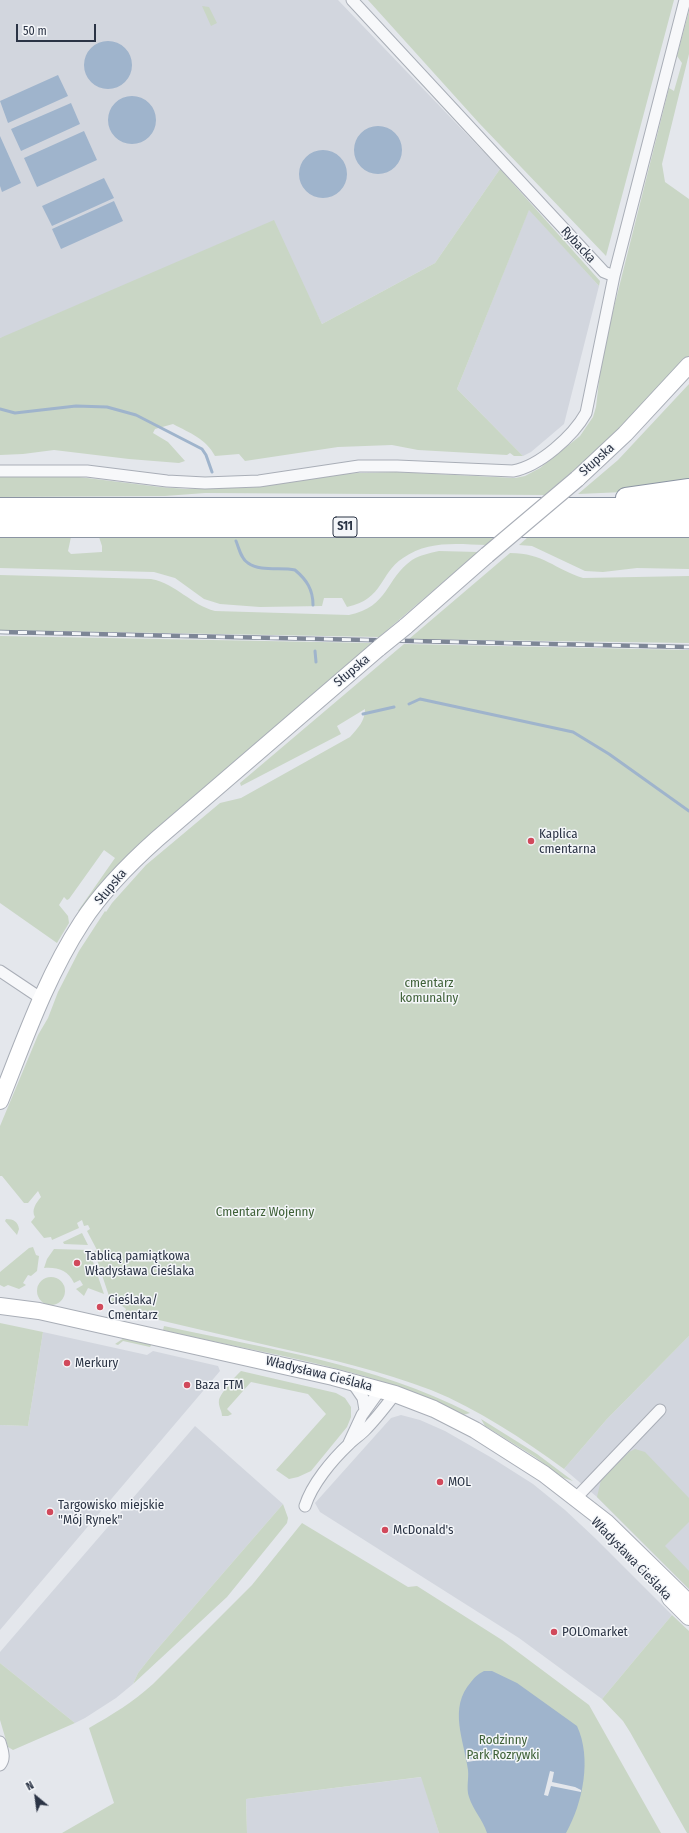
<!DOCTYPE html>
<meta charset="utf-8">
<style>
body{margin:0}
#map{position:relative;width:689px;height:1833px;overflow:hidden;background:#e4e7ec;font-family:"Fira Sans Condensed",sans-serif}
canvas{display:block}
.north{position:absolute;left:16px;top:1777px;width:40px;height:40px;-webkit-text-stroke:3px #f4f6f9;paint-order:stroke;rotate:331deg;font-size:11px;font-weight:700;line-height:16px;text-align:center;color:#2b3445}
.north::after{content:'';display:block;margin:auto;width:14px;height:18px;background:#2b3445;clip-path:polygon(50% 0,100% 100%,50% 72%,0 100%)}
.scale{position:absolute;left:16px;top:24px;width:80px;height:18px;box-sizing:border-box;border:2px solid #2b3445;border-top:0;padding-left:5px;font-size:12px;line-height:14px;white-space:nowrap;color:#2b3445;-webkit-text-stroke:3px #f4f6f9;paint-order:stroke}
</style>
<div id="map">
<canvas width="689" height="1833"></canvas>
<div class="north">N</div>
<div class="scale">50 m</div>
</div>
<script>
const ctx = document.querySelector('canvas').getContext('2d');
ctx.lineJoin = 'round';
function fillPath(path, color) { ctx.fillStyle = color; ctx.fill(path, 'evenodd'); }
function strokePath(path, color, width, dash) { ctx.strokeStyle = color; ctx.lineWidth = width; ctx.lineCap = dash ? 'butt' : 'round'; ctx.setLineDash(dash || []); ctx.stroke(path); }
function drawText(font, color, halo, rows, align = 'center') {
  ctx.font = font + ' "Fira Sans Condensed",sans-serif'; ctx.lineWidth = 3; ctx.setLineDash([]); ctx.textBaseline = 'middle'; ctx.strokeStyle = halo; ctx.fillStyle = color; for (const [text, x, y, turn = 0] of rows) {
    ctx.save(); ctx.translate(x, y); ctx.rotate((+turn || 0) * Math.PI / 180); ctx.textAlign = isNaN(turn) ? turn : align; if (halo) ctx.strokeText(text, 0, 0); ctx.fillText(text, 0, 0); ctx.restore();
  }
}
const built = new Path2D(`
 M 0,0 L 338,0 L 500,169 L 435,263 L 322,324 L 302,283 L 0,338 Z
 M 529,209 L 599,286 L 564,424 L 531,452 L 523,456 L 457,389 Z
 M 43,1332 L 147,1355 L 153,1351 L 218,1366 L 220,1371 L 0,1630 L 0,1425 L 28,1426 Z
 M 689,1336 L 689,1589 L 597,1497 L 564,1469 L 607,1419 Z
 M 401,1415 L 420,1420 L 445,1431 L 492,1458 L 533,1484 L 565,1510 L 595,1538 L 672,1615 L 602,1699 L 519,1638 L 320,1512 L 315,1503 L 391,1418 Z
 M 195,1426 L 283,1504 L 153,1654 L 138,1673 L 133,1684 L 116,1698 L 85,1718 L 75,1723 L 0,1663 L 0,1652 Z
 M 422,1777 L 439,1833 L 247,1833 L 246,1799 Z`);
const green = new Path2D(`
 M 368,0 L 674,0 L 606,256 L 479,123 Z
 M 202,6 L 209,7 L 217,23 L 211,26 Z
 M 689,11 L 689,54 L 662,164 L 665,182 L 689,199 L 689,356 L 602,446 L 545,495 L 205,493 L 165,496 L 0,497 L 0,477 L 71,476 L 160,487 L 186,489 L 259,487 L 338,474 L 358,473 L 396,472 L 515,478 L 525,476 L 540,468 L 580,436 L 593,417 L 596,407 L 602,355 L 669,88 L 674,91 L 682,63 L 677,56 Z
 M 500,169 L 600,281 L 599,286 L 529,210 L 457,389 L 523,456 L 514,456 L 510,453 L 507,455 L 418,450 L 392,445 L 338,447 L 245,461 L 239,454 L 215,456 C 206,439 190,433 173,424 L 155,429 L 153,433 L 168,442 L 185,461 L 179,463 L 129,459 L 54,450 L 23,454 L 0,455 L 0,338 L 274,220 L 322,324 L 435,263 Z
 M 689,384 L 689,485 L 624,492 L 578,494 L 618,460 Z
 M 0,537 L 71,537 L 68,551 L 71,554 L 102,552 L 102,546 L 99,537 L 494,538 L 487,545 C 457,544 428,540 403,558 C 379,574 384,599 347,607 L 342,598 L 324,598 L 322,606 L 260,607 L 220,604 L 204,599 L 175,578 L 154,572 L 0,568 Z
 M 528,537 L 689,538 L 689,569 L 637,568 L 603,572 L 585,571 L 532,546 L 519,545 Z
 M 439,551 L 478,552 L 379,637 L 0,630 L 0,575 L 151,579 C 177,584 191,605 215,611 L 349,615 C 389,607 385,579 412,560 C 420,555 430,553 439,551 Z
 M 510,553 C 544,553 554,569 583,578 L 689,576 L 689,643 L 409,639 Z
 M 0,636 L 372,643 L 279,725 L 80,911 L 78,911 L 115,858 L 104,850 L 69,899 L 67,900 L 64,897 L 59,905 L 68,916 L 69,923 L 57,943 L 0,903 Z
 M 404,644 L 689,650 L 689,1336 L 607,1419 L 564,1469 C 523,1439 478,1409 431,1390 C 381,1371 330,1359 279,1348 C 227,1336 176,1324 125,1312 L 126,1309 L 115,1300 L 112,1303 L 110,1299 L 94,1251 L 97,1250 L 87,1231 L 90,1229 L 88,1225 L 84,1226 L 82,1220 L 77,1223 L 79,1228 L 52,1240 L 51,1237 L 44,1238 L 31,1222 L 35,1217 C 31,1210 36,1203 41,1197 L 38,1191 L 28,1203 L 24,1203 L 2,1176 L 0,1176 L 0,1126 L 38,1035 L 48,1018 L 58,992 L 79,951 L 105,911 L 106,912 L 112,903 L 146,865 L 220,803 L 241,798 L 350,737 C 358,728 365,721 365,709 L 337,726 L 341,734 L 241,786 L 240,783 Z
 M 6,1219 C 14,1219 18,1222 19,1229 L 17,1235 L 5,1221 Z
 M 82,1233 L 88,1245 L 64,1244 L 63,1242 Z
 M 33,1247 L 36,1255 L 39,1256 L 37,1271 L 31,1276 L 28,1275 L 23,1283 L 26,1285 L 19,1289 L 8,1285 L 4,1287 L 0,1285 L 0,1272 L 29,1248 Z
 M 54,1249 L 89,1250 L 104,1294 L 88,1288 L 84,1296 L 76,1289 L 83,1285 L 80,1280 L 74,1283 C 68,1270 57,1267 44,1268 L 47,1259 Z
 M37 1291a14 14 0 1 1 28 0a14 14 0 1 1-28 0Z
 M 0,1323 L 43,1332 L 28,1426 L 0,1425 Z
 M 164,1326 C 267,1349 375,1364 470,1413 L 463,1415 C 372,1367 262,1354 163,1330 Z
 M 124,1338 L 152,1344 L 150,1347 L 123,1341 L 118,1345 L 115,1344 Z
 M 241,1371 L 336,1393 L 345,1398 L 351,1407 L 351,1417 L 347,1427 L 311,1471 L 298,1477 L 289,1479 L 276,1470 L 326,1414 L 308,1394 L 251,1382 L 227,1409 L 232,1414 L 228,1416 L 222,1416 C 222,1410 218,1407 219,1400 C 220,1394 236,1375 241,1371 Z
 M 481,1419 L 537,1454 L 573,1481 L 561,1477 L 535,1457 L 485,1426 Z
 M 635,1449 L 645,1452 L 689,1498 L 689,1522 L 665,1546 L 689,1571 L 689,1589 L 597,1497 L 601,1480 L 629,1452 Z
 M 283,1504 L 288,1518 L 287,1523 L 227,1597 L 133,1684 L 138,1673 L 153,1654 Z
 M 302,1523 L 408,1587 L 417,1586 L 502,1640 L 589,1705 L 661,1833 L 439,1833 L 421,1777 L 246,1799 L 247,1833 L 62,1833 L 114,1803 L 89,1728 C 112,1715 133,1702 153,1684 L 252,1585 Z
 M 672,1615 L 689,1631 L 689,1833 L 687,1833 L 630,1732 L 623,1721 L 602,1699 Z
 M 0,1663 L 75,1723 L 13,1750 L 8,1747 L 0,1720 Z`);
const water = new Path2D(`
 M84 65a24 24 0 1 1 48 0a24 24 0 1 1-48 0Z
 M 58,75 L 68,96 L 8,123 L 0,101 Z
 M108 120a24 24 0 1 1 48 0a24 24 0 1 1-48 0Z
 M 71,103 L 80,124 L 21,151 L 11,129 Z
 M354 150a24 24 0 1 1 48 0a24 24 0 1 1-48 0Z
 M 84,131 L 97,160 L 37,187 L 24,158 Z
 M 0,136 L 21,183 L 2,192 L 0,186 Z
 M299 174a24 24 0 1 1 48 0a24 24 0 1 1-48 0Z
 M 104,178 L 114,198 L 52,226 L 42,206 Z
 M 114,201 L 123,221 L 61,249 L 52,229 Z
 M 484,1671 L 492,1671 L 517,1683 L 577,1726 C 592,1758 583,1803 566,1833 L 487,1833 C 483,1820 473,1810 469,1797 C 466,1788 469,1779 468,1770 C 464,1740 448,1708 471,1682 C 475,1677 478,1674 484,1671 Z`);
const pier = new Path2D(`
 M 498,1753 L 499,1757 L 467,1762 L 467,1760 Z
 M 550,1771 L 554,1772 L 552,1782 L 575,1787 L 581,1790 L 581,1792 L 551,1786 L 548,1796 L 544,1795 Z`);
const stream = new Path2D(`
 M 0,409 L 15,413 L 76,406 L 107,407 L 136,415 L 202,449 L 206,455 L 212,472
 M 236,541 C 239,548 241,559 248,563 C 260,572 281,567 295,570 C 307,580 313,590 313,605
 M 315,651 L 316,662
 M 409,704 L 420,699 L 573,732 L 609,754 L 689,811
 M 363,714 L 394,707`);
const street = new Path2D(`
 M 352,0 L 604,272 L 614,276
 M 0,471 L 87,471 L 167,481 L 205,483 L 259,481 L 359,466 L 397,466 L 513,471 C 540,466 573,436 586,413 L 614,276 L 685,0
 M 0,971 L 42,999
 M 352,1382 L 363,1398 L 365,1410
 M 349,1443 L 362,1415 L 380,1390
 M 575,1499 L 660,1410
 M 305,1506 C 312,1484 332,1460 349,1444 C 354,1439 360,1435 365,1430 C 376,1419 385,1407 395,1394
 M 0,1742 C 2,1750 6,1758 0,1765`);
const secondary = new Path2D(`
 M 577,479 L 625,434 L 689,365
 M 405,627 L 487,555
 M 0,1101 C 24,1041 46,977 82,922 C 102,891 129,864 157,839 L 379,648
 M 0,1306 L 39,1311 L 333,1377 L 395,1394 L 434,1409 L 475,1430 L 544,1474 L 606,1522 L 689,1603
 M 670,1598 L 689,1617`);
const highway = new Path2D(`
 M 626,498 L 689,489
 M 0,508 L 689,508
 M 0,527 L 689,527`);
const rail = new Path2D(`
 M 0,632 L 689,647`);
const secondaryBridge = new Path2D(`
 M 487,555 L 577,479
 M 379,648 L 405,627`);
const markers = [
 [531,841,4,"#d1495b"],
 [77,1263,4,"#d1495b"],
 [100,1307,4,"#d1495b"],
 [67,1363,4,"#d1495b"],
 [187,1385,4,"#d1495b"],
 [440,1482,4,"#d1495b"],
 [50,1512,4,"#d1495b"],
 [385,1530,4,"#d1495b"],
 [554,1632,4,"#d1495b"]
];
const shields = [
 [345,527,24]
];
const shieldNames = [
 ["S11",345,527]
];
const streetNames = [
 ["Rybacka",578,245,47],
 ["Słupska",597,460,-42],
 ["Słupska",352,671,-40],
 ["Słupska",111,887,-50],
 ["Władysława Cieślaka",319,1374,14],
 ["Władysława Cieślaka",631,1559,46]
];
const poiNames = [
 ["Kaplica",539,834],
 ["cmentarna",539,849],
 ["Tablicą pamiątkowa",85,1256],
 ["Władysława Cieślaka",85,1271],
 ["Cieślaka/",108,1300],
 ["Cmentarz",108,1315],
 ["Merkury",75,1363],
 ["Baza FTM",195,1385],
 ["MOL",448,1482],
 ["Targowisko miejskie",58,1505],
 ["\"Mój Rynek\"",58,1520],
 ["McDonald's",393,1530],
 ["POLOmarket",562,1632]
];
const parkNames = [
 ["cmentarz",429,983],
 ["komunalny",429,998],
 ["Cmentarz Wojenny",265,1212],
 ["Rodzinny",503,1740],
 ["Park Rozrywki",503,1755]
];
fillPath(built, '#d2d6de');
fillPath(green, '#c9d6c5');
fillPath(water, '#9fb4cc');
fillPath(pier, '#e4e7ec');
strokePath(stream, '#9fb4cc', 3);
strokePath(street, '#a9aeb7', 13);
strokePath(secondary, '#a9aeb7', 18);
strokePath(highway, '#8b94a3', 22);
strokePath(street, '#f7f8fa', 11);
strokePath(secondary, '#fff', 16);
strokePath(highway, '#fff', 20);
strokePath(rail, '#7d8696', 4.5);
strokePath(rail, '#f4f6f9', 3, [9]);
strokePath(secondaryBridge, '#a9aeb7', 18, []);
strokePath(secondaryBridge, '#fff', 16);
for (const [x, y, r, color] of markers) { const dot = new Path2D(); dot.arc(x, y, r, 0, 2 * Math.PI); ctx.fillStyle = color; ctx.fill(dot); strokePath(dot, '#f4f6f9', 1.5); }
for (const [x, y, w] of shields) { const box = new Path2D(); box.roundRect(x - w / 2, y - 10, w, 20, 3); ctx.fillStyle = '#f4f6f9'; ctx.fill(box); strokePath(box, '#2b3445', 1); }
drawText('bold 12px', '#2b3445', null, shieldNames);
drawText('13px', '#2b3445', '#f4f6f9', streetNames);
drawText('13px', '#2b3445', '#f4f6f9', poiNames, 'left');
drawText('13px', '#3f6138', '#f4f6f9', parkNames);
</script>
